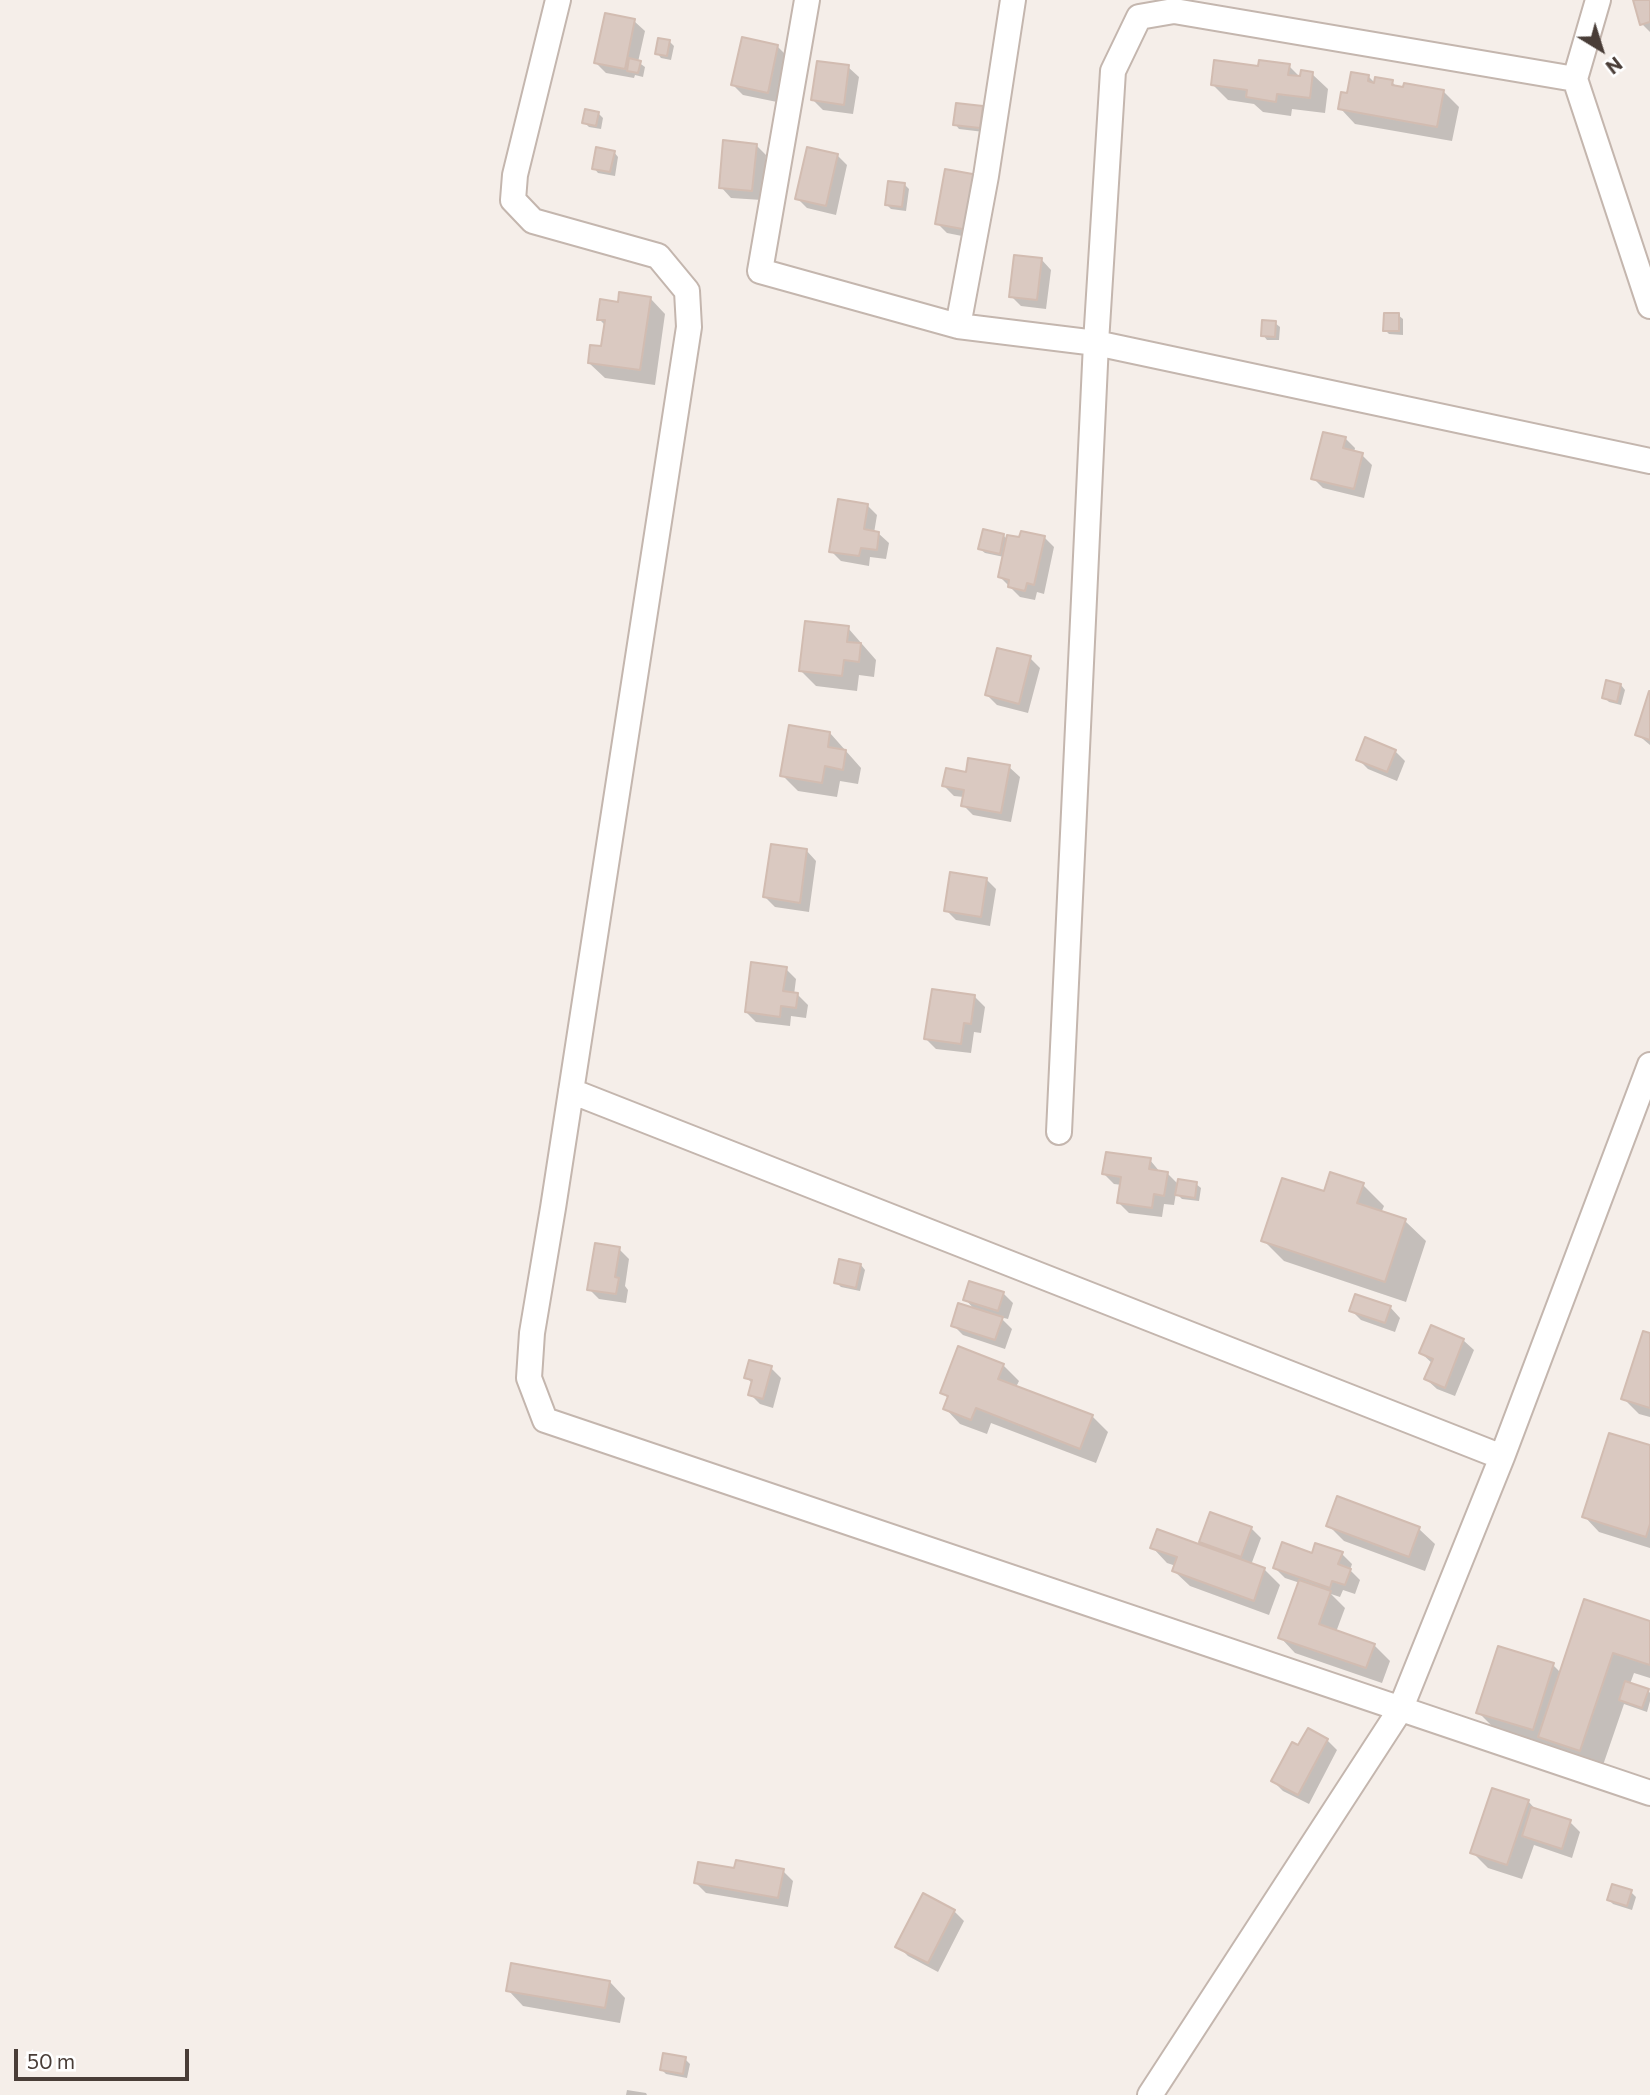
<!DOCTYPE html>
<style>
body{margin:0}
#map{position:relative;width:1650px;height:2095px;overflow:hidden;background:#f5eee9;font-family:Commissioner,sans-serif}
canvas{display:block}
.north{position:absolute;left:1566px;top:14px;width:70px;height:70px;-webkit-text-stroke:5px #fff;paint-order:stroke;rotate:142deg;font-size:19px;font-weight:700;line-height:28px;text-align:center;color:#493d37}
.north::after{content:'';display:block;margin:auto;width:24px;height:32px;background:#493d37;clip-path:polygon(50% 0,100% 100%,50% 72%,0 100%)}
.scale{position:absolute;left:14px;top:2049px;width:175px;height:32px;box-sizing:border-box;border:4px solid #493d37;border-top:0;padding-left:9px;font-size:21px;line-height:24px;white-space:nowrap;color:#493d37;-webkit-text-stroke:5px #fff;paint-order:stroke}
</style>
<div id="map">
<canvas width="1650" height="2095"></canvas>
<div class="north">N</div>
<div class="scale">50 m</div>
</div>
<script>
const ctx = document.querySelector('canvas').getContext('2d');
ctx.lineJoin = 'round';
function fillPath(path, color) { ctx.fillStyle = color; ctx.fill(path, 'evenodd'); }
function strokePath(path, color, width, dash) { ctx.strokeStyle = color; ctx.lineWidth = width; ctx.lineCap = dash ? 'butt' : 'round'; ctx.setLineDash(dash || []); ctx.stroke(path); }
const shadow = new Path2D(`
 M 1635,0 L 1650,0 L 1650,32 L 1642,24 Z
 M 634,21 L 645,31 L 638,62 L 645,67 L 643,77 L 635,75 L 634,78 L 606,73 L 596,63 Z
 M 669,41 L 674,46 L 671,60 L 661,58 L 657,53 Z
 M 777,46 L 787,56 L 777,102 L 743,95 L 733,85 Z
 M 1289,66 L 1301,78 L 1312,74 L 1328,89 L 1325,113 L 1292,109 L 1291,116 L 1263,112 L 1254,104 L 1228,100 L 1212,84 L 1259,68 Z
 M 848,67 L 859,77 L 853,114 L 823,110 L 813,100 Z
 M 1368,76 L 1376,84 L 1392,82 L 1398,88 L 1443,91 L 1459,107 L 1452,141 L 1355,124 L 1340,108 L 1349,95 Z
 M 982,108 L 987,112 L 984,132 L 959,129 L 955,124 Z
 M 598,113 L 603,118 L 601,129 L 589,127 L 584,122 Z
 M 756,145 L 766,155 L 762,200 L 731,198 L 721,187 Z
 M 614,152 L 618,157 L 615,176 L 598,173 L 594,168 Z
 M 837,155 L 847,165 L 836,215 L 807,208 L 797,198 Z
 M 947,171 L 977,239 L 947,233 L 937,223 Z
 M 904,184 L 909,189 L 906,211 L 891,209 L 886,204 Z
 M 1041,259 L 1051,270 L 1046,309 L 1021,306 L 1011,296 Z
 M 650,298 L 665,314 L 655,385 L 605,378 L 589,363 L 603,348 L 606,326 L 599,319 L 619,304 Z
 M 1398,315 L 1403,319 L 1403,335 L 1389,334 L 1385,330 Z
 M 1275,323 L 1280,327 L 1279,340 L 1267,340 L 1263,335 Z
 M 1345,438 L 1355,448 L 1354,453 L 1362,455 L 1372,465 L 1364,498 L 1323,488 L 1313,478 Z
 M 867,505 L 877,515 L 874,533 L 878,533 L 889,543 L 886,559 L 870,557 L 869,566 L 841,561 L 831,551 Z
 M 1003,535 L 1008,540 L 1044,537 L 1054,547 L 1044,594 L 1037,592 L 1035,600 L 1020,597 L 1000,577 L 1004,557 L 985,553 L 980,549 Z
 M 848,628 L 876,660 L 874,677 L 859,675 L 857,691 L 816,686 L 800,670 Z
 M 1030,658 L 1040,668 L 1028,713 L 997,705 L 987,695 Z
 M 1621,685 L 1625,690 L 1621,705 L 1609,702 L 1604,697 Z
 M 1650,695 L 1650,745 L 1637,734 Z
 M 830,733 L 861,768 L 858,784 L 840,781 L 837,797 L 798,791 L 782,775 Z
 M 1395,751 L 1405,761 L 1397,781 L 1368,769 L 1358,759 Z
 M 1009,767 L 1020,777 L 1011,822 L 973,815 L 963,805 L 964,797 L 954,796 L 944,786 L 967,774 Z
 M 806,850 L 816,861 L 809,912 L 775,907 L 765,897 Z
 M 986,879 L 996,889 L 990,926 L 956,920 L 946,910 Z
 M 786,969 L 796,979 L 794,995 L 798,995 L 808,1005 L 806,1018 L 791,1016 L 790,1026 L 756,1022 L 746,1012 Z
 M 975,997 L 985,1007 L 981,1033 L 974,1032 L 971,1053 L 936,1049 L 926,1039 Z
 M 1150,1160 L 1160,1172 L 1167,1173 L 1178,1184 L 1196,1184 L 1201,1188 L 1199,1201 L 1182,1199 L 1176,1193 L 1174,1205 L 1164,1204 L 1162,1217 L 1129,1213 L 1119,1203 L 1122,1185 L 1114,1184 L 1104,1174 Z
 M 1363,1185 L 1384,1206 L 1381,1213 L 1405,1221 L 1426,1241 L 1406,1302 L 1284,1261 L 1263,1240 L 1325,1194 Z
 M 619,1249 L 629,1259 L 625,1286 L 628,1290 L 626,1303 L 599,1299 L 589,1289 Z
 M 861,1265 L 865,1270 L 860,1291 L 841,1287 L 836,1282 Z
 M 1003,1293 L 1013,1303 L 1008,1319 L 1000,1317 L 1012,1329 L 1005,1349 L 963,1335 L 953,1325 L 976,1311 L 965,1299 Z
 M 1390,1307 L 1400,1318 L 1395,1332 L 1361,1320 L 1351,1310 Z
 M 1650,1335 L 1650,1417 L 1639,1414 L 1623,1398 Z
 M 1463,1340 L 1474,1350 L 1455,1396 L 1437,1389 L 1426,1379 L 1433,1364 L 1421,1353 Z
 M 1003,1365 L 1019,1381 L 1016,1387 L 1093,1417 L 1108,1432 L 1096,1463 L 991,1423 L 987,1434 L 960,1424 L 945,1408 L 949,1399 L 942,1392 Z
 M 771,1368 L 781,1378 L 773,1408 L 760,1404 L 750,1394 L 753,1384 L 746,1377 Z
 M 1650,1447 L 1650,1548 L 1599,1532 L 1584,1516 Z
 M 1328,1525 L 1419,1529 L 1435,1544 L 1425,1571 L 1344,1541 Z
 M 1251,1528 L 1261,1538 L 1251,1565 L 1265,1570 L 1280,1585 L 1269,1615 L 1190,1586 L 1174,1571 L 1176,1566 L 1167,1563 L 1152,1547 L 1210,1550 L 1201,1542 Z
 M 1342,1554 L 1352,1564 L 1350,1570 L 1360,1580 L 1355,1594 L 1343,1590 L 1340,1597 L 1331,1594 L 1345,1608 L 1336,1632 L 1374,1645 L 1390,1661 L 1382,1683 L 1295,1653 L 1280,1637 L 1300,1583 L 1285,1578 L 1275,1568 L 1313,1555 Z
 M 1650,1623 L 1650,1678 L 1634,1673 L 1630,1684 L 1648,1690 L 1650,1693 L 1650,1701 L 1647,1712 L 1624,1704 L 1601,1771 L 1560,1757 L 1547,1744 L 1494,1728 L 1478,1712 L 1553,1665 L 1561,1673 Z
 M 1327,1740 L 1337,1750 L 1309,1804 L 1283,1791 L 1273,1781 L 1299,1748 Z
 M 1528,1801 L 1537,1811 L 1570,1822 L 1580,1832 L 1572,1858 L 1534,1845 L 1522,1879 L 1488,1868 L 1472,1852 Z
 M 783,1871 L 793,1881 L 788,1907 L 706,1893 L 696,1883 Z
 M 1631,1892 L 1636,1897 L 1632,1910 L 1613,1904 L 1609,1900 Z
 M 954,1911 L 964,1921 L 938,1972 L 908,1956 L 898,1946 Z
 M 610,1982 L 625,1998 L 620,2023 L 523,2006 L 508,1990 Z
 M 685,2059 L 690,2064 L 687,2078 L 666,2074 L 662,2070 Z
 M 627,2090 L 646,2093 L 647,2095 L 626,2095 Z`);
const building = new Path2D(`
 M 1633,0 L 1650,0 L 1650,22 L 1640,25 Z
 M 605,13 L 635,19 L 625,69 L 594,63 Z
 M 742,37 L 778,45 L 768,93 L 731,85 Z
 M 658,38 L 670,40 L 667,56 L 655,54 Z
 M 629,58 L 641,61 L 638,73 L 627,71 Z
 M 1214,60 L 1258,66 L 1259,60 L 1290,64 L 1288,75 L 1300,76 L 1301,70 L 1313,72 L 1310,98 L 1277,94 L 1276,102 L 1246,97 L 1247,90 L 1211,85 Z
 M 817,61 L 849,65 L 844,105 L 811,100 Z
 M 1351,72 L 1369,75 L 1368,81 L 1374,83 L 1375,77 L 1393,80 L 1392,85 L 1403,87 L 1404,83 L 1444,90 L 1437,127 L 1338,109 L 1341,92 L 1347,93 Z
 M 956,103 L 983,106 L 980,128 L 953,125 Z
 M 585,109 L 599,112 L 596,126 L 582,123 Z
 M 723,140 L 757,144 L 752,191 L 719,188 Z
 M 596,147 L 615,151 L 610,172 L 592,169 Z
 M 807,147 L 838,154 L 826,206 L 795,199 Z
 M 945,169 L 978,175 L 968,230 L 935,224 Z
 M 888,181 L 905,183 L 902,207 L 885,205 Z
 M 1014,255 L 1042,258 L 1037,300 L 1009,297 Z
 M 619,292 L 651,297 L 640,370 L 588,363 L 590,345 L 601,346 L 605,320 L 597,320 L 600,299 L 618,302 Z
 M 1384,313 L 1399,313 L 1399,331 L 1383,331 Z
 M 1262,320 L 1276,321 L 1275,337 L 1261,336 Z
 M 1323,432 L 1346,437 L 1343,448 L 1363,453 L 1354,489 L 1311,479 Z
 M 838,499 L 868,504 L 864,529 L 879,532 L 877,550 L 861,548 L 859,556 L 829,552 Z
 M 983,529 L 1004,534 L 1000,554 L 978,549 Z
 M 1021,531 L 1045,536 L 1034,585 L 1027,583 L 1025,591 L 1008,587 L 1009,580 L 998,577 L 1007,535 L 1019,537 Z
 M 805,621 L 849,626 L 847,642 L 861,643 L 859,662 L 844,660 L 842,676 L 799,671 Z
 M 997,648 L 1031,656 L 1019,704 L 985,695 Z
 M 1606,680 L 1621,684 L 1617,702 L 1602,698 Z
 M 1649,691 L 1650,691 L 1650,740 L 1635,735 Z
 M 789,725 L 830,732 L 828,747 L 846,750 L 843,770 L 825,766 L 822,783 L 780,776 Z
 M 1365,737 L 1396,750 L 1387,772 L 1356,760 Z
 M 968,758 L 1010,765 L 1001,813 L 961,806 L 964,790 L 942,786 L 946,768 L 966,772 Z
 M 771,844 L 807,849 L 800,903 L 763,897 Z
 M 950,872 L 987,878 L 981,917 L 944,911 Z
 M 751,962 L 787,967 L 783,991 L 798,993 L 796,1008 L 781,1006 L 780,1017 L 745,1012 Z
 M 932,989 L 975,995 L 971,1024 L 964,1023 L 961,1044 L 924,1039 Z
 M 1106,1152 L 1151,1158 L 1149,1169 L 1168,1172 L 1164,1196 L 1154,1194 L 1152,1208 L 1117,1203 L 1121,1177 L 1102,1174 Z
 M 1330,1172 L 1364,1183 L 1357,1203 L 1406,1219 L 1385,1282 L 1261,1241 L 1282,1178 L 1324,1191 Z
 M 1178,1179 L 1197,1182 L 1195,1198 L 1175,1195 Z
 M 595,1243 L 620,1247 L 615,1277 L 619,1278 L 616,1294 L 587,1290 Z
 M 839,1259 L 861,1264 L 856,1288 L 834,1283 Z
 M 969,1281 L 1004,1292 L 998,1311 L 963,1300 Z
 M 1355,1294 L 1391,1306 L 1385,1323 L 1349,1311 Z
 M 958,1303 L 1003,1317 L 995,1340 L 951,1326 Z
 M 1431,1325 L 1464,1339 L 1445,1388 L 1424,1379 L 1433,1359 L 1419,1353 Z
 M 1643,1331 L 1650,1333 L 1650,1408 L 1621,1399 Z
 M 958,1346 L 1004,1364 L 998,1379 L 1093,1415 L 1080,1449 L 976,1408 L 971,1420 L 943,1409 L 948,1396 L 940,1393 Z
 M 749,1360 L 772,1366 L 763,1399 L 748,1395 L 752,1380 L 744,1378 Z
 M 1609,1433 L 1650,1445 L 1650,1524 L 1646,1537 L 1582,1517 Z
 M 1337,1496 L 1420,1527 L 1409,1557 L 1326,1526 Z
 M 1210,1512 L 1252,1527 L 1241,1557 L 1199,1542 Z
 M 1157,1529 L 1265,1568 L 1254,1601 L 1172,1571 L 1177,1557 L 1150,1548 Z
 M 1282,1542 L 1312,1553 L 1315,1543 L 1343,1552 L 1338,1564 L 1351,1569 L 1345,1585 L 1332,1581 L 1330,1588 L 1273,1568 Z
 M 1299,1580 L 1331,1591 L 1319,1624 L 1375,1644 L 1366,1668 L 1278,1638 Z
 M 1584,1599 L 1650,1621 L 1650,1665 L 1613,1653 L 1580,1751 L 1538,1737 Z
 M 1498,1646 L 1554,1663 L 1533,1730 L 1476,1713 Z
 M 1625,1681 L 1649,1689 L 1642,1708 L 1619,1700 Z
 M 1308,1728 L 1328,1739 L 1298,1795 L 1271,1781 L 1292,1742 L 1298,1745 Z
 M 1492,1788 L 1529,1800 L 1507,1865 L 1470,1853 Z
 M 1531,1807 L 1571,1820 L 1562,1849 L 1522,1836 Z
 M 736,1860 L 784,1869 L 778,1898 L 694,1883 L 698,1862 L 734,1868 Z
 M 1612,1884 L 1632,1890 L 1627,1906 L 1607,1900 Z
 M 923,1893 L 955,1910 L 928,1963 L 895,1947 Z
 M 511,1963 L 610,1981 L 605,2008 L 506,1991 Z
 M 663,2053 L 686,2057 L 683,2074 L 660,2070 Z`);
const minor = new Path2D(`
 M 558,0 L 515,175 L 513,200 L 533,221 L 658,256 L 687,291 L 689,327 L 553,1208 L 532,1333 L 529,1378 L 545,1420 L 1650,1793
 M 807,0 L 760,271 L 958,326
 M 1013,0 L 986,176 L 958,326 L 1096,343 L 1650,461
 M 1598,0 L 1575,79 L 1650,306
 M 571,1091 L 1502,1457
 M 1059,1132 L 1096,343 L 1113,71 L 1139,17 L 1174,11 L 1575,79
 M 1150,2095 L 1400,1710 L 1502,1457 L 1650,1065`);
fillPath(shadow, '#0003');
fillPath(building, '#dac9c1');
strokePath(building, '#d2bcb1', 2);
strokePath(minor, '#c4b6ae', 28);
strokePath(minor, '#fff', 24);
</script>
